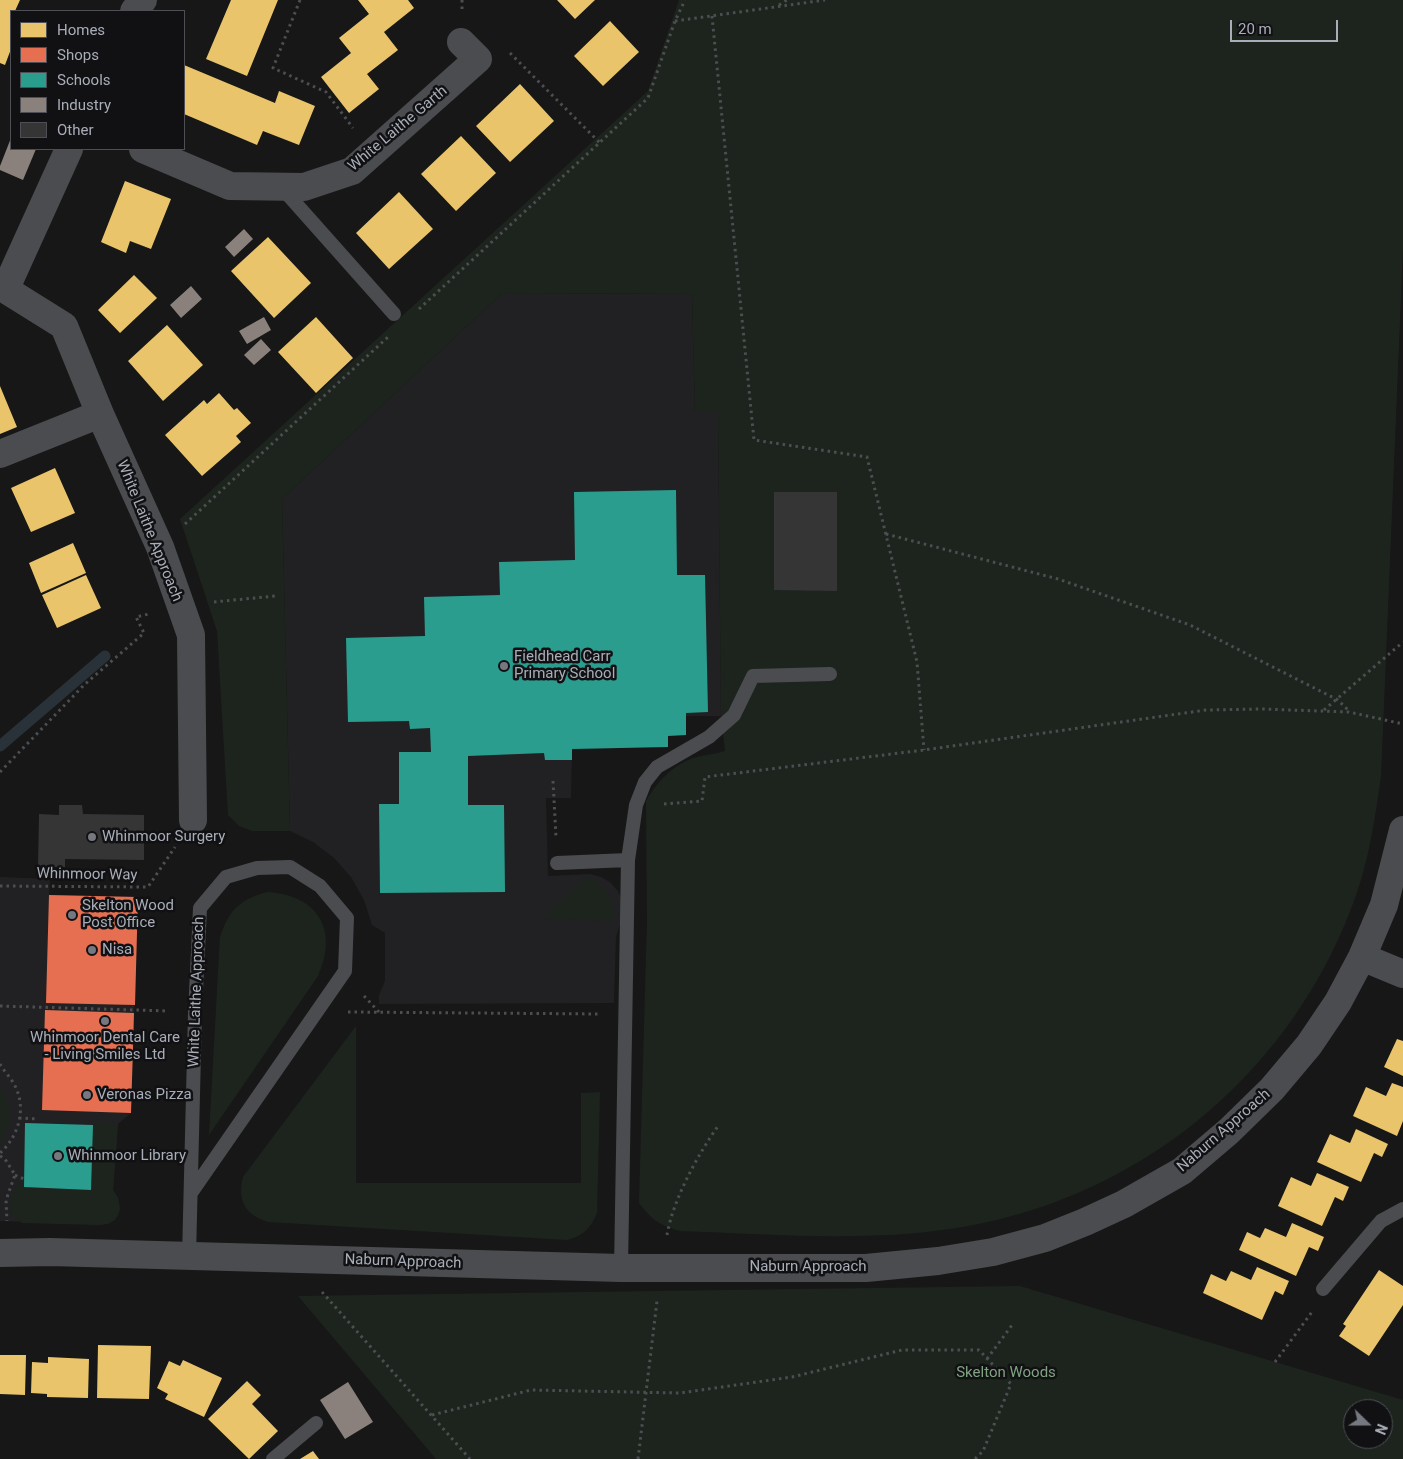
<!DOCTYPE html>
<style>
body{margin:0}
#map{position:relative;width:1403px;height:1459px;overflow:hidden;background:#171717;font-family:Roboto,sans-serif}
canvas{display:block}
.legend{position:absolute;left:10px;top:10px;width:175px;height:140px;box-sizing:border-box;background:#111113;border:1px solid #4d4f55;margin:0;padding:6px 9px;list-style:none;font-size:15px;color:#a8adb8}
.legend li{display:flex;align-items:center;gap:10px;height:25px}
.legend b{width:25px;border:1px solid #4d4f55}
.north{position:absolute;left:1343px;top:1399px;width:50px;height:50px;box-sizing:border-box;background:#111113;border:1px solid #4d4f55;border-radius:50%;rotate:112deg;font-size:14px;font-weight:700;line-height:20px;text-align:center;color:#a8adb8}
.north::after{content:'';display:block;margin:auto;width:18px;height:22px;background:#757880;clip-path:polygon(50% 0,100% 100%,50% 72%,0 100%)}
.scale{position:absolute;left:1230px;top:20px;width:108px;height:22px;box-sizing:border-box;border:2px solid #a8adb8;border-top:0;padding-left:6px;font-size:15px;line-height:18px;white-space:nowrap;color:#a8adb8;-webkit-text-stroke:4px #111113;paint-order:stroke}
</style>
<div id="map">
<canvas width="1403" height="1459"></canvas>
<ul class="legend">
<li><b style="height:14px;background:#e9c46a"></b>Homes</li>
<li><b style="height:14px;background:#e76f51"></b>Shops</li>
<li><b style="height:14px;background:#2a9d8f"></b>Schools</li>
<li><b style="height:14px;background:#8a817c"></b>Industry</li>
<li><b style="height:14px;background:#353536"></b>Other</li>
</ul>
<div class="north">N</div>
<div class="scale">20 m</div>
</div>
<script>
const ctx = document.querySelector('canvas').getContext('2d');
ctx.lineJoin = 'round';
function fillPath(path, color) { ctx.fillStyle = color; ctx.fill(path, 'evenodd'); }
function strokePath(path, color, width, dash) { ctx.strokeStyle = color; ctx.lineWidth = width; ctx.lineCap = dash ? 'butt' : 'round'; ctx.setLineDash(dash || []); ctx.stroke(path); }
function drawText(font, color, halo, rows, align = 'center') {
  ctx.font = font + ' Roboto,sans-serif'; ctx.lineWidth = 5; ctx.setLineDash([]); ctx.textBaseline = 'middle'; ctx.strokeStyle = halo; ctx.fillStyle = color; for (const [text, x, y, turn = 0] of rows) {
    ctx.save(); ctx.translate(x, y); ctx.rotate((+turn || 0) * Math.PI / 180); ctx.textAlign = isNaN(turn) ? turn : align; if (halo) ctx.strokeText(text, 0, 0); ctx.fillText(text, 0, 0); ctx.restore();
  }
}
const built = new Path2D(`
 M 692,293 L 695,412 L 718,411 L 721,716 L 666,716 L 666,746 L 572,750 L 571,798 L 546,798 L 548,876 L 590,874 L 601,877 L 610,882 L 618,891 L 622,901 L 624,911 L 616,937 L 614,1003 L 379,1004 L 379,995 L 385,981 L 385,933 L 372,925 L 364,900 L 351,877 L 334,858 L 313,842 L 290,831 L 282,499 L 501,294 Z
 M 0,877 L 50,879 L 49,895 L 138,897 L 131,1113 L 118,1124 L 113,1190 L 118,1197 L 120,1209 L 115,1220 L 108,1224 L 0,1221 Z`);
const green = new Path2D(`
 M 679,0 L 1403,0 L 1403,248 L 1381,776 C 1375,818 1369,861 1354,901 C 1290,1076 1136,1202 950,1229 C 861,1242 770,1234 680,1231 C 659,1225 652,1220 639,1203 L 647,921 L 646,801 C 656,783 673,765 693,758 C 704,755 715,754 725,751 L 721,716 L 718,412 L 695,412 L 692,293 L 501,294 L 282,499 L 290,831 L 252,831 L 239,826 L 228,815 L 217,631 L 180,519 L 648,91 Z
 M 588,876 C 608,889 613,898 614,921 L 542,918 Z
 M 267,892 C 318,895 339,930 318,976 L 209,1135 L 220,937 C 229,910 239,900 267,892 Z
 M 356,1026 L 356,1183 L 581,1183 L 581,1093 L 600,1092 L 597,1213 C 591,1228 583,1236 567,1240 L 268,1222 C 245,1215 237,1200 243,1177 Z
 M 0,1085 C 10,1107 15,1120 0,1142 Z
 M 93,1124 L 118,1124 L 113,1190 C 125,1207 121,1224 99,1225 L 22,1223 C 3,1210 7,1197 21,1183 L 24,1187 L 91,1190 Z
 M 1020,1286 L 1403,1400 L 1403,1459 L 436,1459 L 298,1296 ZM 1353,1409 L 1383,1409 L 1383,1439 L 1353,1439 Z`);
const homes = new Path2D(`
 M 0,0 L 20,0 L 15,11 L 11,11 L 11,49 L 5,65 L 0,63 Z
 M 231,0 L 278,0 L 247,76 L 206,59 Z
 M 358,0 L 408,0 L 414,8 L 384,32 L 398,50 L 367,74 L 379,89 L 349,113 L 321,77 L 351,53 L 339,38 L 369,14 Z
 M 557,0 L 595,0 L 575,19 Z
 M 610,21 L 639,52 L 603,86 L 574,56 Z
 M 184,65 L 275,103 L 279,91 L 315,106 L 299,145 L 263,131 L 257,145 L 184,114 Z
 M 520,84 L 554,121 L 510,162 L 476,126 Z
 M 461,136 L 496,173 L 456,211 L 421,174 Z
 M 125,181 L 171,199 L 151,249 L 130,241 L 126,253 L 101,242 Z
 M 399,192 L 433,229 L 389,269 L 356,233 Z
 M 268,237 L 311,283 L 274,318 L 231,271 Z
 M 134,275 L 157,298 L 120,333 L 98,310 Z
 M 316,317 L 353,358 L 316,393 L 278,352 Z
 M 167,325 L 203,365 L 163,401 L 128,361 Z
 M 0,386 L 17,427 L 0,434 Z
 M 219,393 L 234,410 L 237,408 L 251,423 L 236,436 L 241,442 L 202,476 L 165,435 L 204,400 L 207,404 Z
 M 55,468 L 75,513 L 31,532 L 11,488 Z
 M 73,543 L 86,573 L 41,593 L 29,563 Z
 M 86,575 L 101,608 L 57,628 L 42,595 Z
 M 1397,1039 L 1403,1041 L 1403,1076 L 1384,1067 Z
 M 1392,1083 L 1403,1087 L 1403,1121 L 1397,1136 L 1353,1116 L 1366,1087 L 1386,1096 Z
 M 1356,1129 L 1388,1144 L 1382,1157 L 1374,1153 L 1361,1182 L 1317,1162 L 1330,1134 L 1350,1143 Z
 M 1317,1173 L 1349,1187 L 1343,1201 L 1335,1197 L 1322,1226 L 1278,1206 L 1291,1177 L 1311,1186 Z
 M 1292,1223 L 1324,1237 L 1318,1251 L 1309,1247 L 1296,1276 L 1239,1250 L 1247,1232 L 1260,1238 L 1265,1228 L 1286,1237 Z
 M 1257,1267 L 1289,1281 L 1283,1295 L 1275,1291 L 1262,1320 L 1203,1293 L 1211,1274 L 1226,1281 L 1231,1271 L 1251,1280 Z
 M 1379,1270 L 1403,1286 L 1403,1305 L 1369,1356 L 1339,1336 L 1346,1326 L 1343,1324 Z
 M 98,1345 L 151,1346 L 149,1399 L 97,1398 Z
 M 0,1355 L 26,1355 L 25,1395 L 0,1394 Z
 M 48,1357 L 89,1359 L 88,1398 L 47,1397 L 47,1394 L 31,1393 L 32,1362 L 48,1363 Z
 M 183,1360 L 222,1378 L 204,1417 L 165,1399 L 168,1394 L 157,1388 L 169,1361 L 180,1366 Z
 M 247,1381 L 261,1395 L 252,1404 L 278,1431 L 249,1459 L 208,1419 Z
 M 313,1451 L 319,1459 L 300,1459 Z`);
const shops = new Path2D(`
 M 49,895 L 138,897 L 135,1005 L 46,1003 Z
 M 45,1010 L 134,1013 L 131,1113 L 42,1110 Z`);
const schools = new Path2D(`
 M 676,490 L 677,575 L 705,575 L 708,712 L 686,713 L 686,735 L 668,736 L 668,747 L 572,749 L 572,760 L 545,760 L 544,753 L 468,756 L 468,805 L 504,805 L 505,892 L 380,893 L 379,804 L 399,804 L 399,752 L 431,752 L 430,728 L 410,729 L 409,721 L 348,722 L 346,638 L 425,636 L 424,597 L 500,595 L 499,562 L 575,560 L 574,492 Z
 M 25,1123 L 93,1125 L 91,1190 L 24,1187 Z`);
const industry = new Path2D(`
 M 11,138 L 11,149 L 36,149 L 23,180 L 0,170 L 0,166 Z
 M 244,229 L 253,239 L 234,257 L 225,247 Z
 M 191,286 L 202,299 L 181,318 L 170,305 Z
 M 264,317 L 271,330 L 247,344 L 239,331 Z
 M 261,339 L 271,350 L 254,365 L 244,355 Z
 M 348,1382 L 373,1422 L 345,1439 L 320,1400 Z`);
const stream = new Path2D(`
 M 0,746 L 105,656`);
const building = new Path2D(`
 M 774,492 L 837,492 L 837,591 L 774,590 Z
 M 59,805 L 82,805 L 83,814 L 144,815 L 144,860 L 65,859 L 65,867 L 38,867 L 39,814 L 59,815 Z`);
const path = new Path2D(`
 M 300,0 L 273,68 L 326,92 L 353,128
 M 779,5 L 787,0
 M 462,9 L 462,0
 M 712,16 L 754,440 L 867,457 L 917,662 L 924,750
 M 675,21 L 825,0
 M 510,53 L 600,143
 M 419,309 L 648,98 L 675,21 L 685,0
 M 185,524 L 388,337
 M 886,534 L 1058,579 L 1190,625 L 1338,700 L 1349,711
 M 214,602 L 275,596
 M 1324,710 L 1403,642
 M 0,772 L 84,685 L 144,633 L 136,617 L 149,614
 M 553,781 L 556,837
 M 664,804 L 702,801 L 705,777 L 924,750 L 1206,710 L 1262,709 L 1349,712 L 1403,724
 M 0,886 L 148,887 L 175,847
 M 364,996 L 379,1012
 M 0,1006 L 169,1011
 M 348,1012 L 600,1014
 M 0,1064 C 4,1071 11,1078 15,1086 C 27,1109 18,1137 0,1153
 M 19,1118 L 38,1119
 M 0,1156 L 5,1159 L 15,1175 L 6,1200 L 7,1221
 M 15,1175 L 24,1179
 M 667,1235 C 673,1200 697,1156 718,1126
 M 322,1292 L 470,1459
 M 987,1359 L 1012,1325
 M 1275,1362 L 1312,1312
 M 432,1415 L 531,1390 L 680,1393 L 792,1377 L 902,1350 L 979,1350 L 1011,1384 L 983,1451 L 975,1459
 M 638,1459 L 657,1301`);
const lane = new Path2D(`
 M 282,188 L 394,314
 M 628,860 L 636,805 L 645,782 L 657,767 L 709,737 L 734,715 L 753,676 L 830,674
 M 557,863 L 628,860 L 621,1268
 M 189,1257 L 195,1013 L 200,908 L 226,877 L 257,868 L 290,867 L 320,886 L 347,918 L 345,971 L 191,1193
 M 1323,1289 L 1381,1221 L 1403,1209
 M 273,1459 L 316,1423`);
const street = new Path2D(`
 M 134,11 L 143,0
 M 143,149 L 230,186 L 304,187 L 352,171 L 478,59 L 461,42
 M 0,286 L 64,326 L 100,414 L 160,547 L 191,635 L 193,820
 M 6,288 L 69,149
 M 0,454 L 100,414
 M 1362,957 L 1403,974
 M 0,1253 L 50,1252 L 621,1268 L 866,1268 L 938,1261 L 993,1252 L 1045,1238 L 1085,1222 L 1124,1204 L 1182,1171 L 1229,1131 L 1272,1089 L 1309,1045 L 1338,1002 L 1362,957 L 1384,905 L 1403,830`);
const markers = [
 [504,666,5,"#757880"],
 [92,837,5,"#757880"],
 [72,915,5,"#757880"],
 [92,950,5,"#757880"],
 [105,1021,5,"#757880"],
 [87,1095,5,"#757880"],
 [58,1156,5,"#757880"]
];
const streetNames = [
 ["White Laithe Garth",398,129,-40],
 ["White Laithe Approach",149,531,68],
 ["Whinmoor Way",87,875,1],
 ["White Laithe Approach",197,992,-88],
 ["Naburn Approach",1224,1131,-41],
 ["Naburn Approach",403,1262,2],
 ["Naburn Approach",808,1267]
];
const poiNames = [
 ["Fieldhead Carr",514,657],
 ["Primary School",514,674],
 ["Whinmoor Surgery",102,837],
 ["Skelton Wood",82,906],
 ["Post Office",82,923],
 ["Nisa",102,950],
 ["Whinmoor Dental Care",105,1038,"center"],
 ["- Living Smiles Ltd",105,1055,"center"],
 ["Veronas Pizza",97,1095],
 ["Whinmoor Library",68,1156]
];
const parkNames = [
 ["Skelton Woods",1006,1373]
];
fillPath(built, '#212123');
fillPath(green, '#1d241e');
fillPath(homes, '#e9c46a');
fillPath(shops, '#e76f51');
fillPath(schools, '#2a9d8f');
fillPath(industry, '#8a817c');
strokePath(stream, '#2a3239', 11);
fillPath(building, '#353536');
strokePath(path, '#4d4e52', 3, [2.5, 4]);
strokePath(lane, '#4b4c50', 14);
strokePath(street, '#4b4c50', 28);
for (const [x, y, r, color] of markers) { const dot = new Path2D(); dot.arc(x, y, r, 0, 2 * Math.PI); ctx.fillStyle = color; ctx.fill(dot); strokePath(dot, '#111113', 2); }
drawText('15px', '#a8adb8', '#111113', streetNames);
drawText('15px', '#a8adb8', '#111113', poiNames, 'left');
drawText('15px', '#7fa381', '#111113', parkNames);
</script>
